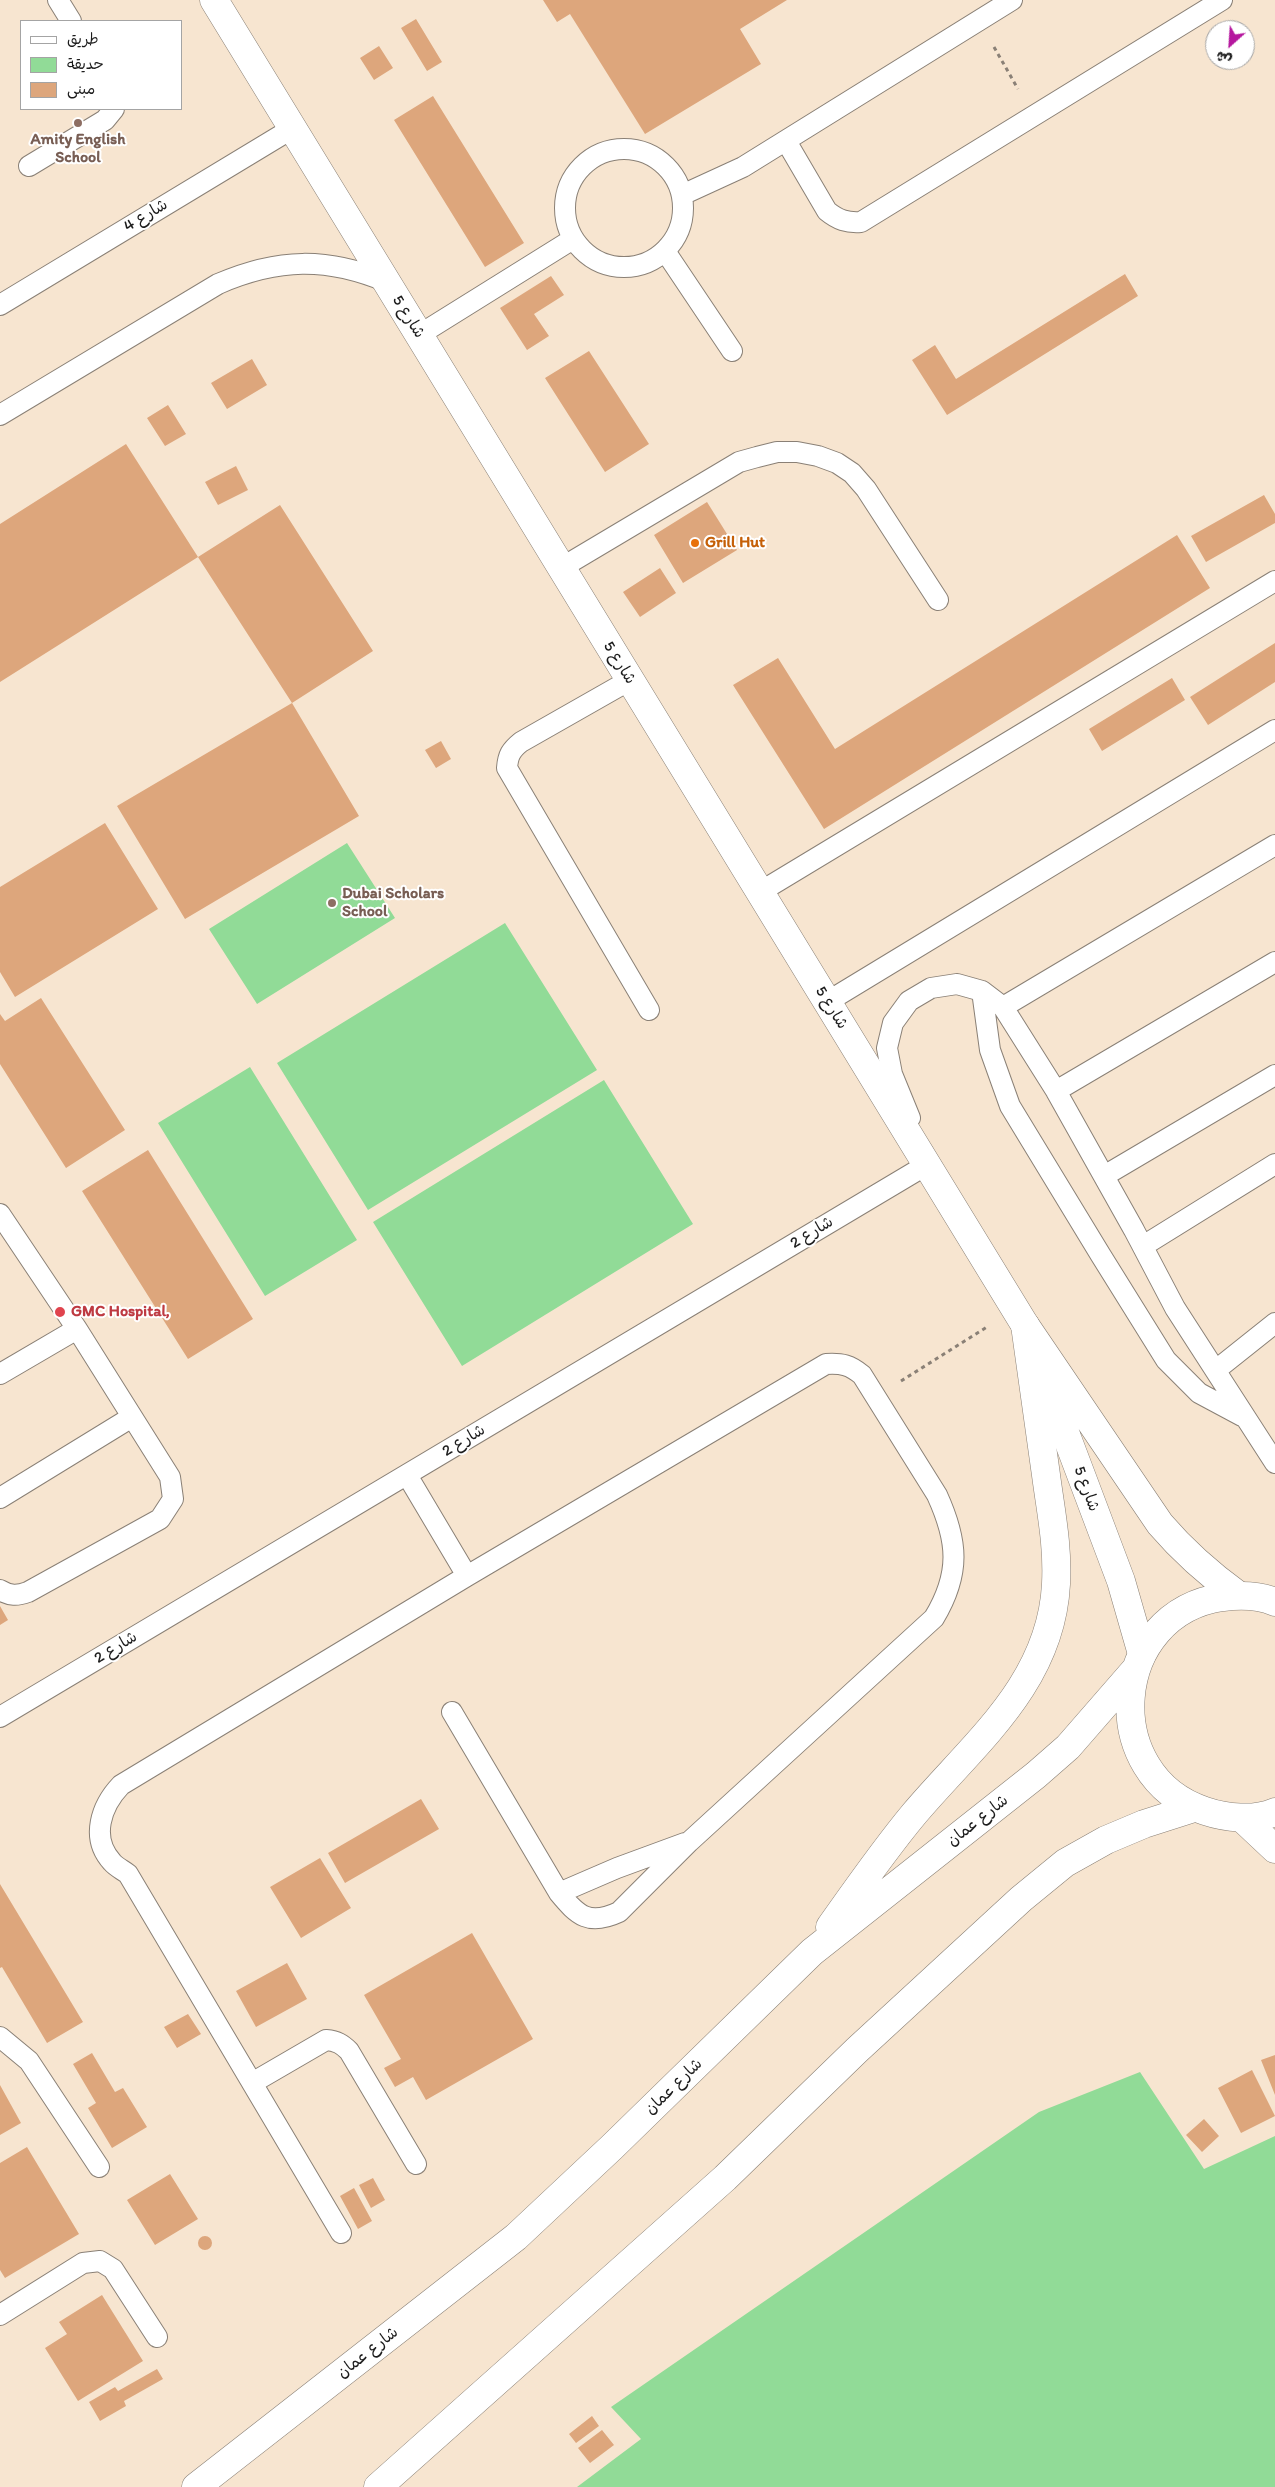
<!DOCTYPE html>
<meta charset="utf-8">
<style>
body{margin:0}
#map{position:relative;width:1275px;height:2487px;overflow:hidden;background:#f7e5d0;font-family:Itim,"Playpen Sans Arabic",sans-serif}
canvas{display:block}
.legend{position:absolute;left:20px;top:20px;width:162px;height:90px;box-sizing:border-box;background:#fff;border:1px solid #a4a4a4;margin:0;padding:6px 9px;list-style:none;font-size:15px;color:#1c1c1c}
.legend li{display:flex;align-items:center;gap:10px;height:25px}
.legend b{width:25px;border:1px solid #a4a4a4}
.north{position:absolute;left:1205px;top:20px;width:50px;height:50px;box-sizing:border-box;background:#fff;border:1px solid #a4a4a4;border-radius:50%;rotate:206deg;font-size:14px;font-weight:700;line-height:20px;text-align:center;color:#1c1c1c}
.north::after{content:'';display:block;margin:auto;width:18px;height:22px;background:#b5179e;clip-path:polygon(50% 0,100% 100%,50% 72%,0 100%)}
</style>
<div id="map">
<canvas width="1275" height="2487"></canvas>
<ul class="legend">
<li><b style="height:6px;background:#fff"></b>طريق</li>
<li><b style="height:14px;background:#91db97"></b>حديقة</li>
<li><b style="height:14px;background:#dda67c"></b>مبنى</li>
</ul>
<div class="north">ش</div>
</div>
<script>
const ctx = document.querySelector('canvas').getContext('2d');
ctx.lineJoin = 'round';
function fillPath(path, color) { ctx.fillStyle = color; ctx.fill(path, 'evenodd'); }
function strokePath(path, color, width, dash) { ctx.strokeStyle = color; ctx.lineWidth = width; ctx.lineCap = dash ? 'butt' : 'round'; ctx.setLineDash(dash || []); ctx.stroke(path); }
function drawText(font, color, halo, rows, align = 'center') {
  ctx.font = font + ' Itim,"Playpen Sans Arabic",sans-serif'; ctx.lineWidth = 4; ctx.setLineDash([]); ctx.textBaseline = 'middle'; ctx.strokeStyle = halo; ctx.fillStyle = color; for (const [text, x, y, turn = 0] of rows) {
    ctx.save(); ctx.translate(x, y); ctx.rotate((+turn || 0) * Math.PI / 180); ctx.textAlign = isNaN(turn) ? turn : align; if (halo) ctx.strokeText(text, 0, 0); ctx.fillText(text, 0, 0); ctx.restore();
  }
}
const green = new Path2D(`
 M 347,843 L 395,918 L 257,1004 L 209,929 Z
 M 505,923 L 597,1070 L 368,1210 L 277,1063 Z
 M 250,1067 L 357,1240 L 265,1296 L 158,1123 Z
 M 604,1080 L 693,1224 L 462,1366 L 373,1222 Z
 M 1140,2072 L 1204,2169 L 1275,2136 L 1275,2487 L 577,2487 L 641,2439 L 611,2407 L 1039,2112 Z`);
const building = new Path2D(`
 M 543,0 L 787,0 L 740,29 L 761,64 L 645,134 L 570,14 L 557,22 Z
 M 416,19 L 442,62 L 427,71 L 401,28 Z
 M 379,46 L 393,68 L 374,80 L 360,58 Z
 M 433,96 L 524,243 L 485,267 L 394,120 Z
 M 1125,274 L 1138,296 L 947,415 L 912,360 L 935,345 L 956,379 Z
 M 551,276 L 564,295 L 534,314 L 549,336 L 527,350 L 500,308 Z
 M 589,351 L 649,444 L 605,472 L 545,378 Z
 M 252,359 L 267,385 L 227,409 L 211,383 Z
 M 168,405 L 186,434 L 165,446 L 147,418 Z
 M 126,444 L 198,557 L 0,682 L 0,524 Z
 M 236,466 L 248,490 L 218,505 L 205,482 Z
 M 1264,495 L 1275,514 L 1275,523 L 1206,562 L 1191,536 Z
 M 707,502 L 737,550 L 683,583 L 654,535 Z
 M 280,505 L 373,651 L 292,703 L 359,816 L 185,919 L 117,806 L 292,703 L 198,557 Z
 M 1177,535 L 1210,588 L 824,829 L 733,685 L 778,658 L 835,749 Z
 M 660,568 L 676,593 L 640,617 L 623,592 Z
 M 1275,643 L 1275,682 L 1208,725 L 1190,697 Z
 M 1172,678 L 1185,700 L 1102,751 L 1089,729 Z
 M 441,741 L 451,759 L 436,768 L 425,750 Z
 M 105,823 L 158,909 L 15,997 L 0,972 L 0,887 Z
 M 41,998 L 125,1130 L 66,1168 L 0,1064 L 0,1014 L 5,1021 Z
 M 148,1150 L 253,1319 L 188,1359 L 82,1191 Z
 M 0,1606 L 8,1620 L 0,1625 Z
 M 421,1799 L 439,1829 L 345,1883 L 328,1853 Z
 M 320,1858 L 351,1908 L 301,1938 L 270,1887 Z
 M 0,1884 L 83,2022 L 47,2043 L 2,1967 L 0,1968 Z
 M 472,1933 L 533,2039 L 426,2100 L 413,2077 L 395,2087 L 384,2068 L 401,2059 L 364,1995 Z
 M 287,1963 L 307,1999 L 256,2027 L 236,1991 Z
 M 188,2014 L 201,2034 L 177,2048 L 164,2027 Z
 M 92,2053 L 115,2092 L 123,2088 L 147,2127 L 112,2148 L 88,2108 L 96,2103 L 73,2064 Z
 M 1275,2055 L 1275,2095 L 1261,2060 Z
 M 1252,2070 L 1275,2116 L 1241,2133 L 1218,2088 Z
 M 0,2085 L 21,2123 L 0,2135 Z
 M 1204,2119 L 1219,2136 L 1202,2152 L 1186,2135 Z
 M 27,2147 L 79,2234 L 5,2278 L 0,2270 L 0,2163 Z
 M 170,2174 L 198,2219 L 155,2245 L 127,2200 Z
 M 373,2178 L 385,2200 L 371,2208 L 359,2185 Z
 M 354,2188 L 372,2221 L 358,2229 L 340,2196 Z
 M198 2243a7 7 0 1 1 14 0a7 7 0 1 1-14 0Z
 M 102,2295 L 143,2361 L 78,2401 L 45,2348 L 67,2334 L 59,2322 Z
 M 157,2369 L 163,2379 L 124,2401 L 126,2406 L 100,2421 L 89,2402 L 115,2387 L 118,2391 Z
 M 592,2416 L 599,2426 L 576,2443 L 569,2434 Z
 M 602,2430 L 614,2445 L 590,2463 L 578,2448 Z`);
const path = new Path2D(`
 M 994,47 L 1018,89
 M 901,1381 L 987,1327`);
const service = new Path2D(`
 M 58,0 L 71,21
 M 786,141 L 827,211 C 838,220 847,223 861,222 L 1222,0
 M565 208a59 59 0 1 1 118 0a59 59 0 1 1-118 0Z
 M 29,166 L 105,120 L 114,109
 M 682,195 L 743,167 L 1012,0
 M 665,251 L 732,351
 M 0,305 L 293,128
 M 419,335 L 573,239
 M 0,415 L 218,284 C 278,258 327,257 387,282
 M 561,568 L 739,462 L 757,457 L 777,452 L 797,452 L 818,456 L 837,463 L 852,473 L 866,489 L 938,600
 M 630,680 L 521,742 C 511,750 508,755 507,768 L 649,1010
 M 760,892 L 1275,581
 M 982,991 L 990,1050 L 1010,1106 L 1100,1254 L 1166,1360 L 1199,1393 L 1242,1416
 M 827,1002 L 1275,730
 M 1003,1007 L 1275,845
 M 1056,1091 L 1275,962
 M 910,1118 L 892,1074 L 887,1048 L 893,1023 L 909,1001 L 931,988 L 957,984 L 982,991 L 1003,1007 L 1056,1091 L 1134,1230 L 1175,1308 L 1275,1463
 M 1104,1176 L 1275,1075
 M 0,1214 L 77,1329 L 170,1477 L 173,1499 L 160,1519 L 28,1592 C 17,1596 10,1596 0,1590
 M 1143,1246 L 1275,1164
 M 1216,1370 L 1275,1323
 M 0,1374 L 77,1329
 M 407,1475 L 467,1576
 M 0,1498 L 132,1417
 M 0,1717 L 928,1164 L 923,1152
 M 559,1893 L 617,1868 L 685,1843
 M 0,2037 L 29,2061 L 99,2167
 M 252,2083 L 326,2040 C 337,2041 342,2044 349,2051 L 416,2164
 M 341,2233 L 128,1874 C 123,1870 116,1867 112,1862 C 90,1838 101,1806 121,1785 L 467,1576 L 826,1364 C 842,1363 850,1365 862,1375 L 937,1495 C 958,1541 961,1573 934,1618 L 689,1842 L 619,1912 C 589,1926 578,1916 559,1893 L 452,1712
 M 0,2315 L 83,2263 L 100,2261 L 113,2269 L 157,2337`);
const minor = new Path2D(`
 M 214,0 L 1025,1325 L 1160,1524 C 1184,1552 1209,1574 1238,1595
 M 1040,1366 L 1121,1581 L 1142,1654
 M 1242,1818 L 1275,1849`);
const tertiary = new Path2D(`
 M 1275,1602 C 1259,1595 1240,1595 1223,1597 C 1109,1613 1097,1776 1205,1811 C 1226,1818 1254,1821 1275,1812
 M 830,1927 C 857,1889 884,1850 914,1814 C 973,1744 1051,1684 1056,1584 C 1058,1545 1051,1513 1046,1475 C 1039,1425 1032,1375 1025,1325
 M 196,2487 L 516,2237 L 612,2147 L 812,1952 L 1036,1775 L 1068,1747 L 1135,1670
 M 378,2487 L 725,2178 L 857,2050 L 1021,1899 L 1065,1863 L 1106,1840 L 1144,1824 L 1194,1808`);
const markers = [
 [78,123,5,"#8d6e63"],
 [695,543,5,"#e8710a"],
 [332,903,5,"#8d6e63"],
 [60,1312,6,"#e0444e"]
];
const educationNames = [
 ["Amity English",78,140],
 ["School",78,158],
 ["Dubai Scholars",342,894,"left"],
 ["School",342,912,"left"]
];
const streetNames = [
 ["شارع 4",146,216,-31],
 ["شارع 5",408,317,58],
 ["شارع 5",619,663,58],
 ["شارع 5",831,1008,58],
 ["شارع 2",812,1233,-31],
 ["شارع 2",464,1441,-31],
 ["شارع 5",1086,1489,70],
 ["شارع 2",116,1648,-31],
 ["شارع عمان",978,1821,-38],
 ["شارع عمان",674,2087,-44],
 ["شارع عمان",368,2353,-38]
];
const foodNames = [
 ["Grill Hut",705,543]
];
const healthNames = [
 ["GMC Hospital,",71,1312]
];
fillPath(green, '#91db97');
fillPath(building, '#dda67c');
strokePath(service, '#8a8076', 22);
strokePath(minor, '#8a8076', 29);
strokePath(tertiary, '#8a8076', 29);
strokePath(path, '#8a8076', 3, [4, 4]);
strokePath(service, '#fff', 20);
strokePath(minor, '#fff', 28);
strokePath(tertiary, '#fff', 28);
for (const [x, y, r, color] of markers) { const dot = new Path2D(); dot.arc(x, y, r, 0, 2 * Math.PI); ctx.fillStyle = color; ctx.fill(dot); strokePath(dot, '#fff', 2); }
drawText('bold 16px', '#785e54', '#fff', educationNames);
drawText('16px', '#1c1c1c', '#fff', streetNames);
drawText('bold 16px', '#c56008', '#fff', foodNames, 'left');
drawText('bold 16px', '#be3a42', '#fff', healthNames, 'left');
</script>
